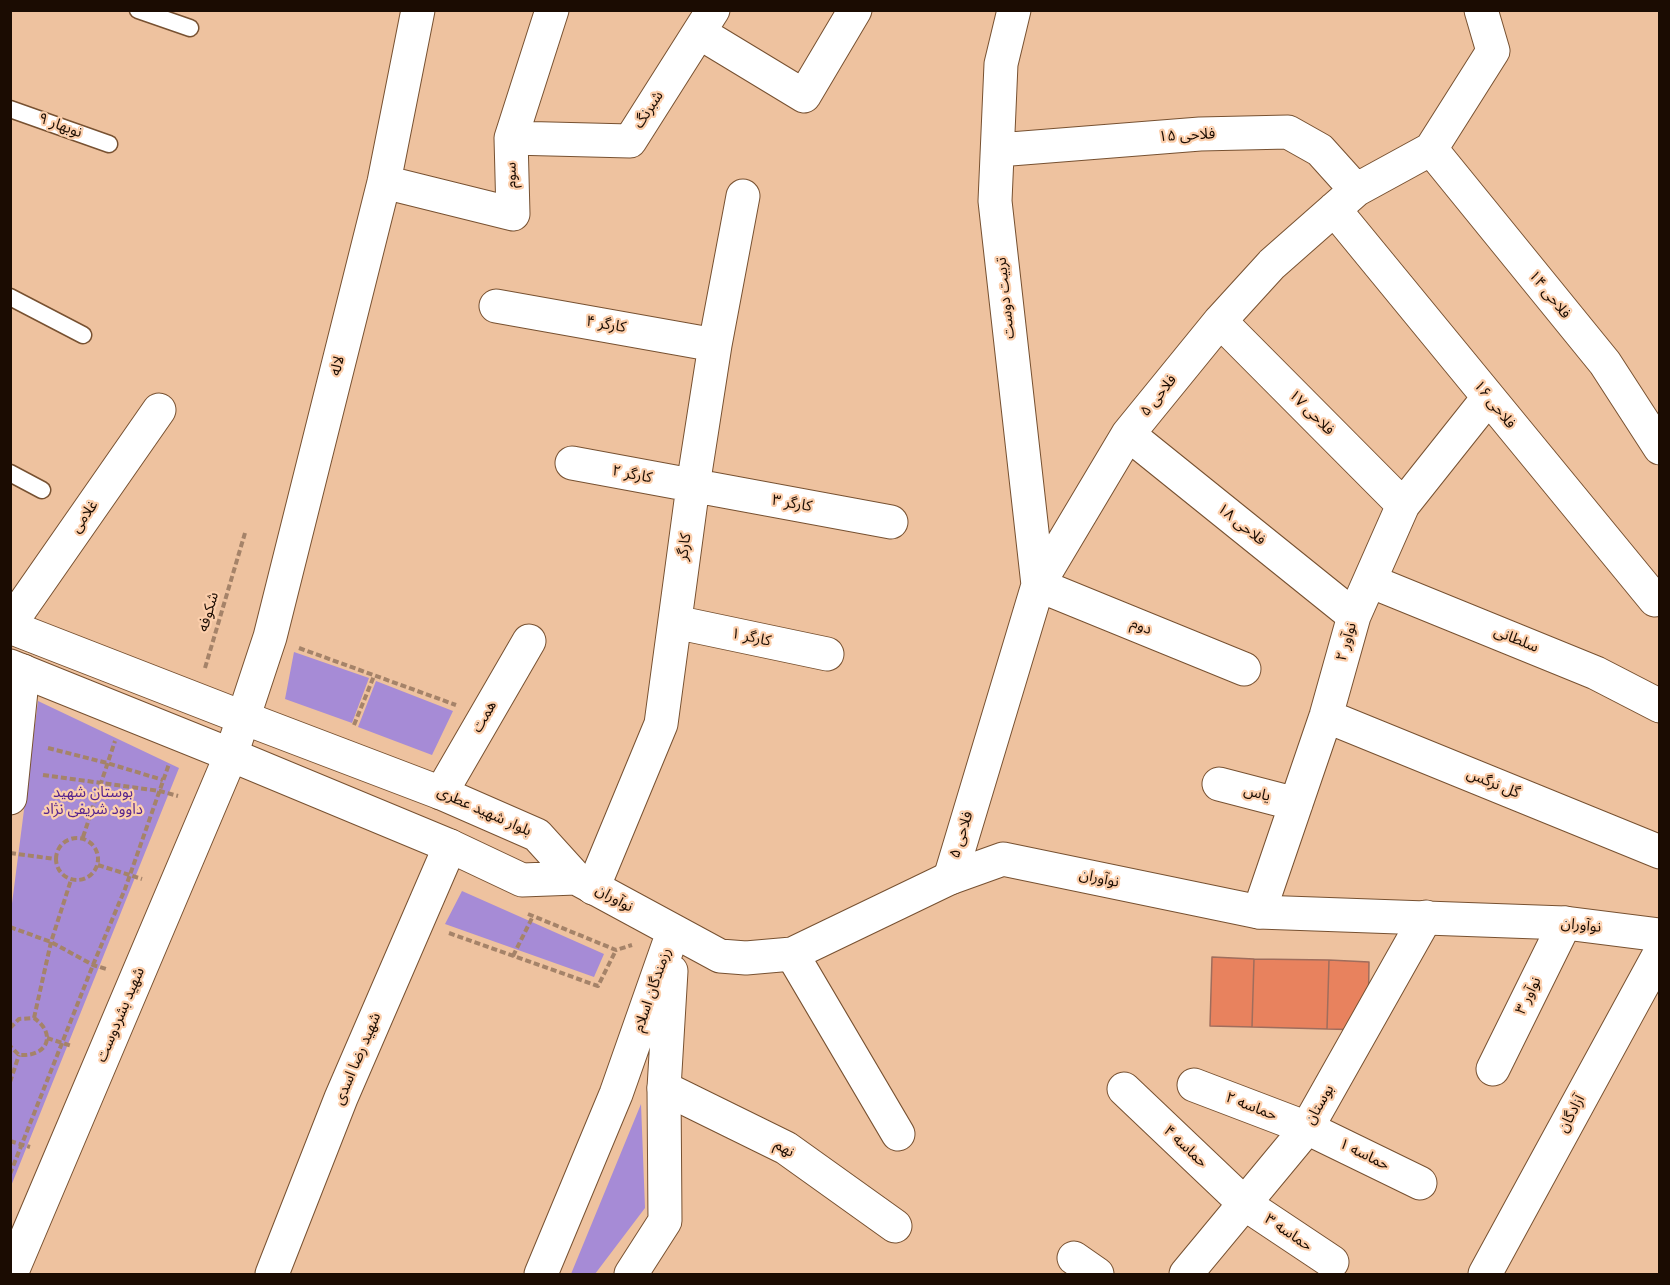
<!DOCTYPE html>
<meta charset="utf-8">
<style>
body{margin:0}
#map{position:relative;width:1670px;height:1285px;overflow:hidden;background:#eec29f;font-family:Poppins,sans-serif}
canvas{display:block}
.frame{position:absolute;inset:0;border:12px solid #1b0c02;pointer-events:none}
</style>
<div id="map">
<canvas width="1670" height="1285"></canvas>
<div class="frame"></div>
</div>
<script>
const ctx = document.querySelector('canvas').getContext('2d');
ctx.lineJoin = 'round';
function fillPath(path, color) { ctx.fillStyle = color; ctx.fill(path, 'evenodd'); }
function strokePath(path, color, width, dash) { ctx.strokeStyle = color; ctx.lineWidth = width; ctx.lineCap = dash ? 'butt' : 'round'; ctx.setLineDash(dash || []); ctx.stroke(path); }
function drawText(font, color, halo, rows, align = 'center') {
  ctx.font = font + ' Poppins,"Noto Sans Arabic",sans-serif'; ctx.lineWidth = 4.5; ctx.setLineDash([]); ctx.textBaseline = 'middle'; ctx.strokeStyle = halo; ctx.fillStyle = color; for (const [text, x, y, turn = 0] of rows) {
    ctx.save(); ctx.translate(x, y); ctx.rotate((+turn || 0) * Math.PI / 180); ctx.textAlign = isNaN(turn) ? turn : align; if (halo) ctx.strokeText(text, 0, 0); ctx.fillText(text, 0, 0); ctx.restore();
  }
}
const green = new Path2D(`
 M 294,652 L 369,678 L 352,723 L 285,699 Z
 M 376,681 L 453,711 L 432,755 L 358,727 Z
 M 38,701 L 179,768 L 11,1186 L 10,919 Z
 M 462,891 L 604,954 L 594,977 L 445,924 Z
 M 641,1104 L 645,1208 L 595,1274 L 571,1274 Z`);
const building = new Path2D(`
 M 1212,957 L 1254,959 L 1252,1027 L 1210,1026 Z
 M 1254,959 L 1329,960 L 1327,1029 L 1252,1027 Z
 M 1329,960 L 1369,962 L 1368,1030 L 1327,1029 Z`);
const path = new Path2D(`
 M 299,648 L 456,705
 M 205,668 L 245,533
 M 354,725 L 374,676
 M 48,748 L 107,763 L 163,780
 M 43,775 L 160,791 L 178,796
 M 83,837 L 115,741
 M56 859a21 21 0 1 1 42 0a21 21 0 1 1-42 0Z
 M 10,853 L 55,859
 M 98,865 L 142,879
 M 528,914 L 616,950 L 632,945
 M 10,927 L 51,942 L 93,965 L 106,969
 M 449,933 L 598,986 L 616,950
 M 513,956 L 533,916
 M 34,1018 L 51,942 L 71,880
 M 10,1028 L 19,1019 L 34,1018 C 57,1034 48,1057 19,1055 L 10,1046
 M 47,1038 L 72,1046
 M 10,1082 L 19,1055
 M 10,1141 L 30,1147
 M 10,1174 L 93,965 L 125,889 L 169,764`);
const service = new Path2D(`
 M 138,10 L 190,28
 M 10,109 L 109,144
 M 10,297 L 83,335
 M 10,473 L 42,490`);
const minor = new Path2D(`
 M 1014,10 L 1001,64 L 995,201 L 1038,585 L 1244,669
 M 700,33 L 804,96 L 855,10
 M 511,138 L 630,141 L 713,10
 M 1431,149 L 1605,363 L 1660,448
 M 998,150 L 1200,134 L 1288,132 L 1320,150 L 1356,190
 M 384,182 L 513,214 L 511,138 L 552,10
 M 1334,209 L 1655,600
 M 496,306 L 715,345
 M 1220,321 L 1403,505
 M 1128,434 L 1354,616
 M 572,463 L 891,522
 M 1370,581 L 1596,673 L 1660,706
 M 675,622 L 827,654
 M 10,624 L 159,410
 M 1326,716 L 1660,852
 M 1219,784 L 1296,804
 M 441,793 L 529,641
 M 10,798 L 23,671
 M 950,878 L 1038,585 L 1128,434 L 1220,321 L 1272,264 L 1356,190 L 1431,149 L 1493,51 L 1481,10
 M 593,888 L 661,724 L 693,486 L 715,345 L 743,196
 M 1259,912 L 1326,716 L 1354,616 L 1403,505 L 1488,398
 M 792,954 L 898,1134
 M 1493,1069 L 1565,923
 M 1194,1085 L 1307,1128 L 1420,1183
 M 664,1088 L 786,1148 L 895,1226
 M 1124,1089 L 1245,1204 L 1332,1262
 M 1074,1258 L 1097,1274
 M 11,1274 L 231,755 L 270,637 L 384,182 L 418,10
 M 272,1274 L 341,1098 L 450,846
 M 1186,1274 L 1307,1128 L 1426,917
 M 1485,1274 L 1660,953`);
const tertiary = new Path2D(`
 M 10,627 L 244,718 L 441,793 L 537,835 L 576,878 L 720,956 L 746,958 L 792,954 L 950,878 L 1003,859 L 1259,912 L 1565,923 L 1660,935
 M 10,666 L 231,755 L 450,846 L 522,880 L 576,878
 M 541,1274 L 616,1094 L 673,932
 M 631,1274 L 665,1221 L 664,1088 L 671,971`);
const streetNames = [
 ["شبرنگ",649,110,-57],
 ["نوبهار ۹",60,126,20],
 ["فلاحی ۱۵",1187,136,-3],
 ["سوم",512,175,-91],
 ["فلاحی ۱۴",1549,295,51],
 ["تربیت دوست",1006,298,-96],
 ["کارگر ۴",606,325,10],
 ["لاله",338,366,-76],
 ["فلاحی ۵",1159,396,-51],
 ["فلاحی ۱۶",1494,405,51],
 ["فلاحی ۱۷",1311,413,45],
 ["کارگر ۲",632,475,11],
 ["کارگر ۳",792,504,10],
 ["غلامی",85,517,-55],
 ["فلاحی ۱۸",1241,525,39],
 ["کارگر",685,547,-83],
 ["شکوفه",209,612,-74],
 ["دوم",1141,627,22],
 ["کارگر ۱",751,638,12],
 ["سلطانی",1516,640,22],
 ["نوآور ۲",1347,642,-74],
 ["همت",485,717,-60],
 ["گل نرگس",1493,784,22],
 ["یاس",1257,794,14],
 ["بلوار شهید عطری",484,812,24],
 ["فلاحی ۵",962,835,-73],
 ["نوآوران",1099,879,12],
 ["نوآوران",614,899,29],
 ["نوآوران",1581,926,6],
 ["رزمندگان اسلام",653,990,-71],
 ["نوآور ۳",1529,996,-64],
 ["شهید بشردوست",121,1015,-67],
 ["شهید رضا اسدی",358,1059,-67],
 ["بوستان",1320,1105,-60],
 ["حماسه ۲",1251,1107,21],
 ["آزادگان",1572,1114,-62],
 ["حماسه ۴",1185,1147,43],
 ["نهم",784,1149,31],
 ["حماسه ۱",1364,1155,26],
 ["حماسه ۳",1288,1233,34]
];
const parkNames = [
 ["بوستان شهید",93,793],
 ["داوود شریفی نژاد",93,810]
];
fillPath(green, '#a68bd6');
fillPath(building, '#e8825e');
strokePath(building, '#9f6d5c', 1.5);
strokePath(service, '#775131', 19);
strokePath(minor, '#775131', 35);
strokePath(tertiary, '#775131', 35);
strokePath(path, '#a58369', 4, [6, 3]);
strokePath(service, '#fff', 16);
strokePath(minor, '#fff', 33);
strokePath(tertiary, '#fff', 33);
drawText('15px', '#1b0c02', '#fccfac', streetNames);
drawText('15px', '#55238e', '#fccfac', parkNames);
</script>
